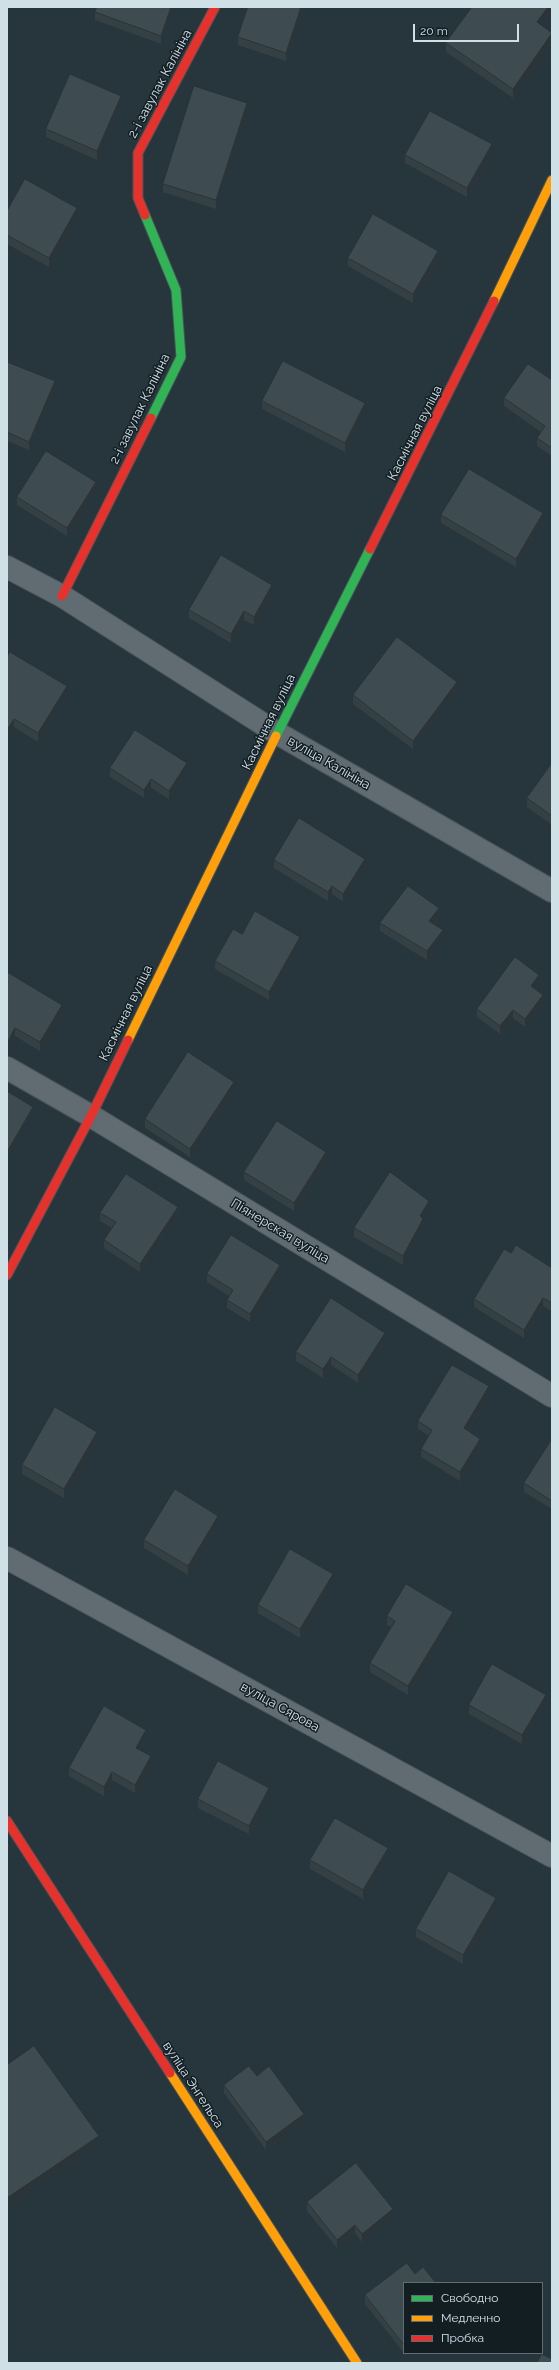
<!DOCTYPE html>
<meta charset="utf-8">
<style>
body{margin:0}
#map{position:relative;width:559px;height:2370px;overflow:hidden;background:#26363c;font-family:Raleway,sans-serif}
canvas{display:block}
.frame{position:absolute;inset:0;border:8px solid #d0e0e7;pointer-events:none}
.legend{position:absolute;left:403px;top:2282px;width:140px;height:72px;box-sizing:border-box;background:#131e23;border:1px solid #5f6c71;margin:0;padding:5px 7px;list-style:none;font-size:12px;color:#d0e0e7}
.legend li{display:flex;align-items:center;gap:8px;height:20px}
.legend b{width:20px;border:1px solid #5f6c71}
.scale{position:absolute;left:413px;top:24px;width:106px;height:18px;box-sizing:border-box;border:2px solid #d0e0e7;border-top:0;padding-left:5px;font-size:12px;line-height:14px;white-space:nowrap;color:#d0e0e7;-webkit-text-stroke:3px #131e23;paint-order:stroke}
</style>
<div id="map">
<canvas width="559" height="2370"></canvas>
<div class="frame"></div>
<ul class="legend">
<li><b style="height:5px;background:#30b455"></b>Свободно</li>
<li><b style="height:5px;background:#ff9f0a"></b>Медленно</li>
<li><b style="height:5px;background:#e5322d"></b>Пробка</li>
</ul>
<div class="scale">20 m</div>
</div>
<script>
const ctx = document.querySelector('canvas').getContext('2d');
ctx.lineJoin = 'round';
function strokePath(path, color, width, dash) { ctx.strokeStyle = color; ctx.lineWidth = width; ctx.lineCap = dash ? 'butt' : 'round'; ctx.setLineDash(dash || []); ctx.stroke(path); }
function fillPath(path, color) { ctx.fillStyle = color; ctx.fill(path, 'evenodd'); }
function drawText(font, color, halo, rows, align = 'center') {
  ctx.font = font + ' Raleway,sans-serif'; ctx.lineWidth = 3; ctx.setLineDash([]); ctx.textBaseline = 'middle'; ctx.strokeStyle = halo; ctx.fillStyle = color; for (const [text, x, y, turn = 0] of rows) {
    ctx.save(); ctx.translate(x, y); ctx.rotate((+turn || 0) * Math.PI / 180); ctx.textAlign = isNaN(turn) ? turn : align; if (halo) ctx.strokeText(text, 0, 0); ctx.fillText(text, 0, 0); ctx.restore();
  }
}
const street = new Path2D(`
 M 7,567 L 62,596 L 277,733 L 552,891
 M 7,1068 L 91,1116 L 552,1396
 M 7,1558 L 552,1856`);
const fast = new Path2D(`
 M 145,215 L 176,290 L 181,357 L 151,418
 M 276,736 L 370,549`);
const slow = new Path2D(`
 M 494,301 L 552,180
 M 128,1040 L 276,736
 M 170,2073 L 357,2363`);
const jam = new Path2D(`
 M 145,215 L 138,198 L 138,153 L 215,7
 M 370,549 L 494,301
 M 62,596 L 151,418
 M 7,1275 L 91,1116 L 128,1040
 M 7,1821 L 170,2073`);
const wall = new Path2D(`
 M 97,7 L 174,7 L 161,44 L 95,20 L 95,12 Z
 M 248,7 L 304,7 L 286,61 L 238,45 L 238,37 Z
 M 551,7 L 551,10 L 541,25 L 552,42 L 513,98 L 446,52 L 446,43 L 495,8 Z
 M 121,104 L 97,160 L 46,137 L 46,129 Z
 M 247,111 L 216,209 L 163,192 L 163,184 Z
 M 492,152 L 467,197 L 405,163 L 405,155 Z
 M 7,211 L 77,217 L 49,267 L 7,244 Z
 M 348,258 L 438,259 L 413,303 L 348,266 Z
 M 7,362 L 55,390 L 29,450 L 7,441 Z
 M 552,380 L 552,456 L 537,446 L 537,438 L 541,432 L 504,406 L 504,398 Z
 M 262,401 L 365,412 L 345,452 L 262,409 Z
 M 96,491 L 67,536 L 17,505 L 17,497 Z
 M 441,515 L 543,521 L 516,567 L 441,523 Z
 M 272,594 L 254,625 L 244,620 L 231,643 L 189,618 L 189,610 Z
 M 7,657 L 67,694 L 38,742 L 14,727 Z
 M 457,691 L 413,749 L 353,704 L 353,695 Z
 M 552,763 L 552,825 L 527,807 L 527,798 Z
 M 110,768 L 187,771 L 169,799 L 151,788 L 144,798 L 110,777 Z
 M 274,860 L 365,867 L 343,902 L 332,894 L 328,901 L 274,868 Z
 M 439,917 L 434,924 L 443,939 L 427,960 L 380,931 L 380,923 Z
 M 242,934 L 300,945 L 269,1000 L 215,969 L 215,961 Z
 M 7,972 L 62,1014 L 40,1051 L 15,1036 L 8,1050 L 7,1049 Z
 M 539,983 L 535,989 L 543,1004 L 525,1027 L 513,1018 L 500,1034 L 477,1017 L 477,1009 Z
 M 234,1090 L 190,1157 L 145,1128 L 145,1119 Z
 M 326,1160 L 294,1211 L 244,1180 L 244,1172 Z
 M 429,1209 L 423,1219 L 423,1227 L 403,1265 L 354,1237 L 354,1228 Z
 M 100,1213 L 178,1215 L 140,1272 L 104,1248 L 104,1240 L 112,1228 L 100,1221 Z
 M 552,1268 L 552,1311 L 543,1306 L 524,1338 L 474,1307 L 474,1299 Z
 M 207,1274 L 280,1274 L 250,1322 L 227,1308 L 227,1300 L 229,1296 L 207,1282 Z
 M 385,1341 L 358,1383 L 331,1365 L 323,1378 L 296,1361 L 296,1352 Z
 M 489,1395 L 468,1431 L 480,1447 L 460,1481 L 421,1457 L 421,1449 L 429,1436 L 418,1429 L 418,1421 Z
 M 552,1439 L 552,1509 L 524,1492 L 524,1483 Z
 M 97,1441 L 64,1498 L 22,1474 L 22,1465 Z
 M 218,1524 L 188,1575 L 144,1548 L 144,1540 Z
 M 333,1582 L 300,1638 L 258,1613 L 258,1605 Z
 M 387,1616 L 453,1620 L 408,1695 L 370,1672 L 370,1663 L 391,1627 L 387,1625 Z
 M 546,1703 L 522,1744 L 469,1714 L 469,1705 Z
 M 146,1738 L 140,1750 L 151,1765 L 135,1793 L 112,1780 L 104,1796 L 69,1776 L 69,1768 Z
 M 269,1796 L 249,1834 L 198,1808 L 198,1799 Z
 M 388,1856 L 363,1899 L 310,1869 L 310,1860 Z
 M 496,1906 L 463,1964 L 416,1937 L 416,1929 Z
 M 257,2076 L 304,2122 L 266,2150 L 224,2093 L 224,2085 Z
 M 307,2202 L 393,2217 L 362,2242 L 355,2233 L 337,2248 L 307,2211 Z
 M 415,2274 L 404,2283 L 404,2353 L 406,2353 L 405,2354 L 365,2304 L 365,2295 Z`);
const shadedWall = new Path2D(`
 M 171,7 L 174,7 L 161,44 L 161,36 Z
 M 301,7 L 304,7 L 286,61 L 286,53 Z
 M 548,7 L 551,7 L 551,10 L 537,31 L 537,22 Z
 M 552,33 L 552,42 L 513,98 L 513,89 Z
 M 121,96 L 121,104 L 97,160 L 97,151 Z
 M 247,103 L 247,111 L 216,209 L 216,200 Z
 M 492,144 L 492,152 L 467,197 L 467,188 Z
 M 77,208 L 77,217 L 49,267 L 49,258 Z
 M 438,251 L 438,259 L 413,303 L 413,294 Z
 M 55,381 L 55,390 L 29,450 L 29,442 Z
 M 365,403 L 365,412 L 345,452 L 345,443 Z
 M 96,482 L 96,491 L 67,536 L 67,528 Z
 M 543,513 L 543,521 L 516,567 L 516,559 Z
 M 272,585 L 272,594 L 254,625 L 254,617 Z
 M 244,611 L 244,620 L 231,643 L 231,634 Z
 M 457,682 L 457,691 L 413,749 L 413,741 Z
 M 67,686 L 67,694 L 38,742 L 38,733 Z
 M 14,719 L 14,727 L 7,739 L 7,730 Z
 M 187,763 L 187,771 L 169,799 L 169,791 Z
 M 151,779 L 151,788 L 144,798 L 144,790 Z
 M 365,859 L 365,867 L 343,902 L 343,894 Z
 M 332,886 L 332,894 L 328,901 L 328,892 Z
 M 439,908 L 439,917 L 429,929 L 429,921 Z
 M 443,930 L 443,939 L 427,960 L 427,951 Z
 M 300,937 L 300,945 L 269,1000 L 269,992 Z
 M 539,975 L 539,983 L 531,995 L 531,986 Z
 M 543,995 L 543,1004 L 525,1027 L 525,1019 Z
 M 62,1005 L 62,1014 L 40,1051 L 40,1042 Z
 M 513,1010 L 513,1018 L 500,1034 L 500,1026 Z
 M 15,1028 L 15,1036 L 8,1050 L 8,1041 Z
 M 234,1082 L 234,1090 L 190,1157 L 190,1149 Z
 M 33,1107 L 33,1115 L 7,1160 L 7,1152 Z
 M 326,1152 L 326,1160 L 294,1211 L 294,1203 Z
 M 429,1201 L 429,1209 L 423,1219 L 423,1227 L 403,1265 L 403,1256 L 420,1216 Z
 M 178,1207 L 178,1215 L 140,1272 L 140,1264 Z
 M 280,1265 L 280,1274 L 250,1322 L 250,1314 Z
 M 543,1298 L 543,1306 L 524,1338 L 524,1330 Z
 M 385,1333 L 385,1341 L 358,1383 L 358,1375 Z
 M 331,1357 L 331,1365 L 323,1378 L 323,1369 Z
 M 489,1386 L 489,1395 L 464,1437 L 464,1428 Z
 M 97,1432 L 97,1441 L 64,1498 L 64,1489 Z
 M 480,1439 L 480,1447 L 460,1481 L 460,1472 Z
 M 218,1516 L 218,1524 L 188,1575 L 188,1566 Z
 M 333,1574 L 333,1582 L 300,1638 L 300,1629 Z
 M 453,1612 L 453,1620 L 408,1695 L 408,1686 Z
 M 546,1695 L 546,1703 L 522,1744 L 522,1735 Z
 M 146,1730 L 146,1738 L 136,1756 L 136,1748 Z
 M 151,1756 L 151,1765 L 135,1793 L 135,1785 Z
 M 112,1772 L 112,1780 L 104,1796 L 104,1787 Z
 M 269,1788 L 269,1796 L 249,1834 L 249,1826 Z
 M 388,1848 L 388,1856 L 363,1899 L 363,1890 Z
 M 496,1898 L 496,1906 L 463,1964 L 463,1955 Z
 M 304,2114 L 304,2122 L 266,2150 L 266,2142 Z
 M 99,2136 L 99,2144 L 7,2207 L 7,2198 Z
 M 393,2209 L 393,2217 L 362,2242 L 362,2234 Z
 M 355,2225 L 355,2233 L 337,2248 L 337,2240 Z`);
const building = new Path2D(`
 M 97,7 L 171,7 L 161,36 L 95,12 Z
 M 248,7 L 301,7 L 286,53 L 238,37 Z
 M 472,7 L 494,7 L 495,8 L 496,7 L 548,7 L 537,22 L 552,33 L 513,89 L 446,43 Z
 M 70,74 L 121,96 L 97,151 L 46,129 Z
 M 194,86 L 247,103 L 216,200 L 163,184 Z
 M 430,111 L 492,144 L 467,188 L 405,155 Z
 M 25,179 L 77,208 L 49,258 L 7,235 L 7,211 Z
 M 373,214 L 438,251 L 413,294 L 348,258 Z
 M 283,361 L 365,403 L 345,443 L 262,401 Z
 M 7,362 L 55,381 L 29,442 L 7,432 Z
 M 528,364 L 552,380 L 552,448 L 537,438 L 545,426 L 504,398 Z
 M 46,451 L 96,482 L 67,528 L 17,497 Z
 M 469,469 L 543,513 L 516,559 L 441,515 Z
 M 221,555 L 272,585 L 254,617 L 244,611 L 231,634 L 189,610 Z
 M 397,637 L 457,682 L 413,741 L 353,695 Z
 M 10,652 L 67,686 L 38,733 L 14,719 L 7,730 L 7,657 Z
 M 135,730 L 187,763 L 169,791 L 151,779 L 144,790 L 110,768 Z
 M 552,763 L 552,816 L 527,798 Z
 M 299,818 L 365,859 L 343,894 L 332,886 L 328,892 L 274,860 Z
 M 408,886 L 439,908 L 429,921 L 443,930 L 427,951 L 380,923 Z
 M 255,911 L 300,937 L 269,992 L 215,961 L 233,929 L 242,934 Z
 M 515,957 L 539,975 L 531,986 L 543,995 L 525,1019 L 513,1010 L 500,1026 L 477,1009 Z
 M 7,972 L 62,1005 L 40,1042 L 15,1028 L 8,1041 L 7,1041 Z
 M 188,1052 L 234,1082 L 190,1149 L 145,1119 Z
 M 7,1091 L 33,1107 L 7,1152 Z
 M 277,1121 L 326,1152 L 294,1203 L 244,1172 Z
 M 390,1172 L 429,1201 L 420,1216 L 423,1219 L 403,1256 L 354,1228 Z
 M 126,1174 L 178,1207 L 140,1264 L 104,1240 L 116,1222 L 100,1213 Z
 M 231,1235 L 280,1265 L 250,1314 L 227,1300 L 233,1290 L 207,1274 Z
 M 516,1245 L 552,1268 L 552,1303 L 543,1298 L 524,1330 L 474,1299 L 504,1249 L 511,1253 Z
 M 331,1298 L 385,1333 L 358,1375 L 331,1357 L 323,1369 L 296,1352 Z
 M 452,1365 L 489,1386 L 464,1428 L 480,1439 L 460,1472 L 421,1449 L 432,1430 L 418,1421 Z
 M 55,1407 L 97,1432 L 64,1489 L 22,1465 Z
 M 552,1439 L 552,1501 L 524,1483 Z
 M 175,1489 L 218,1516 L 188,1566 L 144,1540 Z
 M 290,1549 L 333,1574 L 300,1629 L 258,1605 Z
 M 406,1584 L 453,1612 L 408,1686 L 370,1663 L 395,1621 L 387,1616 Z
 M 492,1664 L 546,1695 L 522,1735 L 469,1705 Z
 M 104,1706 L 146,1730 L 136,1748 L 151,1756 L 135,1785 L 112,1772 L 104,1787 L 69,1768 Z
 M 218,1761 L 269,1788 L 249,1826 L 198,1799 Z
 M 335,1818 L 388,1848 L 363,1890 L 310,1860 Z
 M 449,1871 L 496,1898 L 463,1955 L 416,1929 Z
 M 34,2046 L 99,2136 L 7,2198 L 7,2065 Z
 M 249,2066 L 257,2076 L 269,2066 L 304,2114 L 266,2142 L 224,2085 Z
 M 356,2163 L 393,2209 L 362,2234 L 355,2225 L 337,2240 L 307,2202 Z
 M 407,2263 L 415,2274 L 423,2267 L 436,2283 L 404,2283 L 404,2345 L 365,2295 Z
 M 542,2354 L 552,2359 L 552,2363 L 537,2363 Z`);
const streetNames = [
 ["2-і завулак Калініна",160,84,-62],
 ["2-і завулак Калініна",140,409,-64],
 ["Касмічная вуліца",415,433,-63],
 ["Касмічная вуліца",269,722,-64],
 ["вуліца Калініна",329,763,30],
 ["Касмічная вуліца",126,1013,-64],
 ["Піянерская вуліца",280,1231,31],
 ["вуліца Сярова",280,1707,29],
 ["вуліца Энгельса",193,2085,57]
];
strokePath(street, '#465459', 24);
strokePath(fast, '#465459', 11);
strokePath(slow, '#465459', 11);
strokePath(jam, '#465459', 11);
strokePath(street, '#606c72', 22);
strokePath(fast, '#30b455', 9);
strokePath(slow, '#ff9f0a', 9);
strokePath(jam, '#e5322d', 9);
fillPath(wall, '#354045');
fillPath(shadedWall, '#2b3438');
fillPath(building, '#3e4b50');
strokePath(building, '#2b3438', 1);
drawText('13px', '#d0e0e7', '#131e23', streetNames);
</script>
